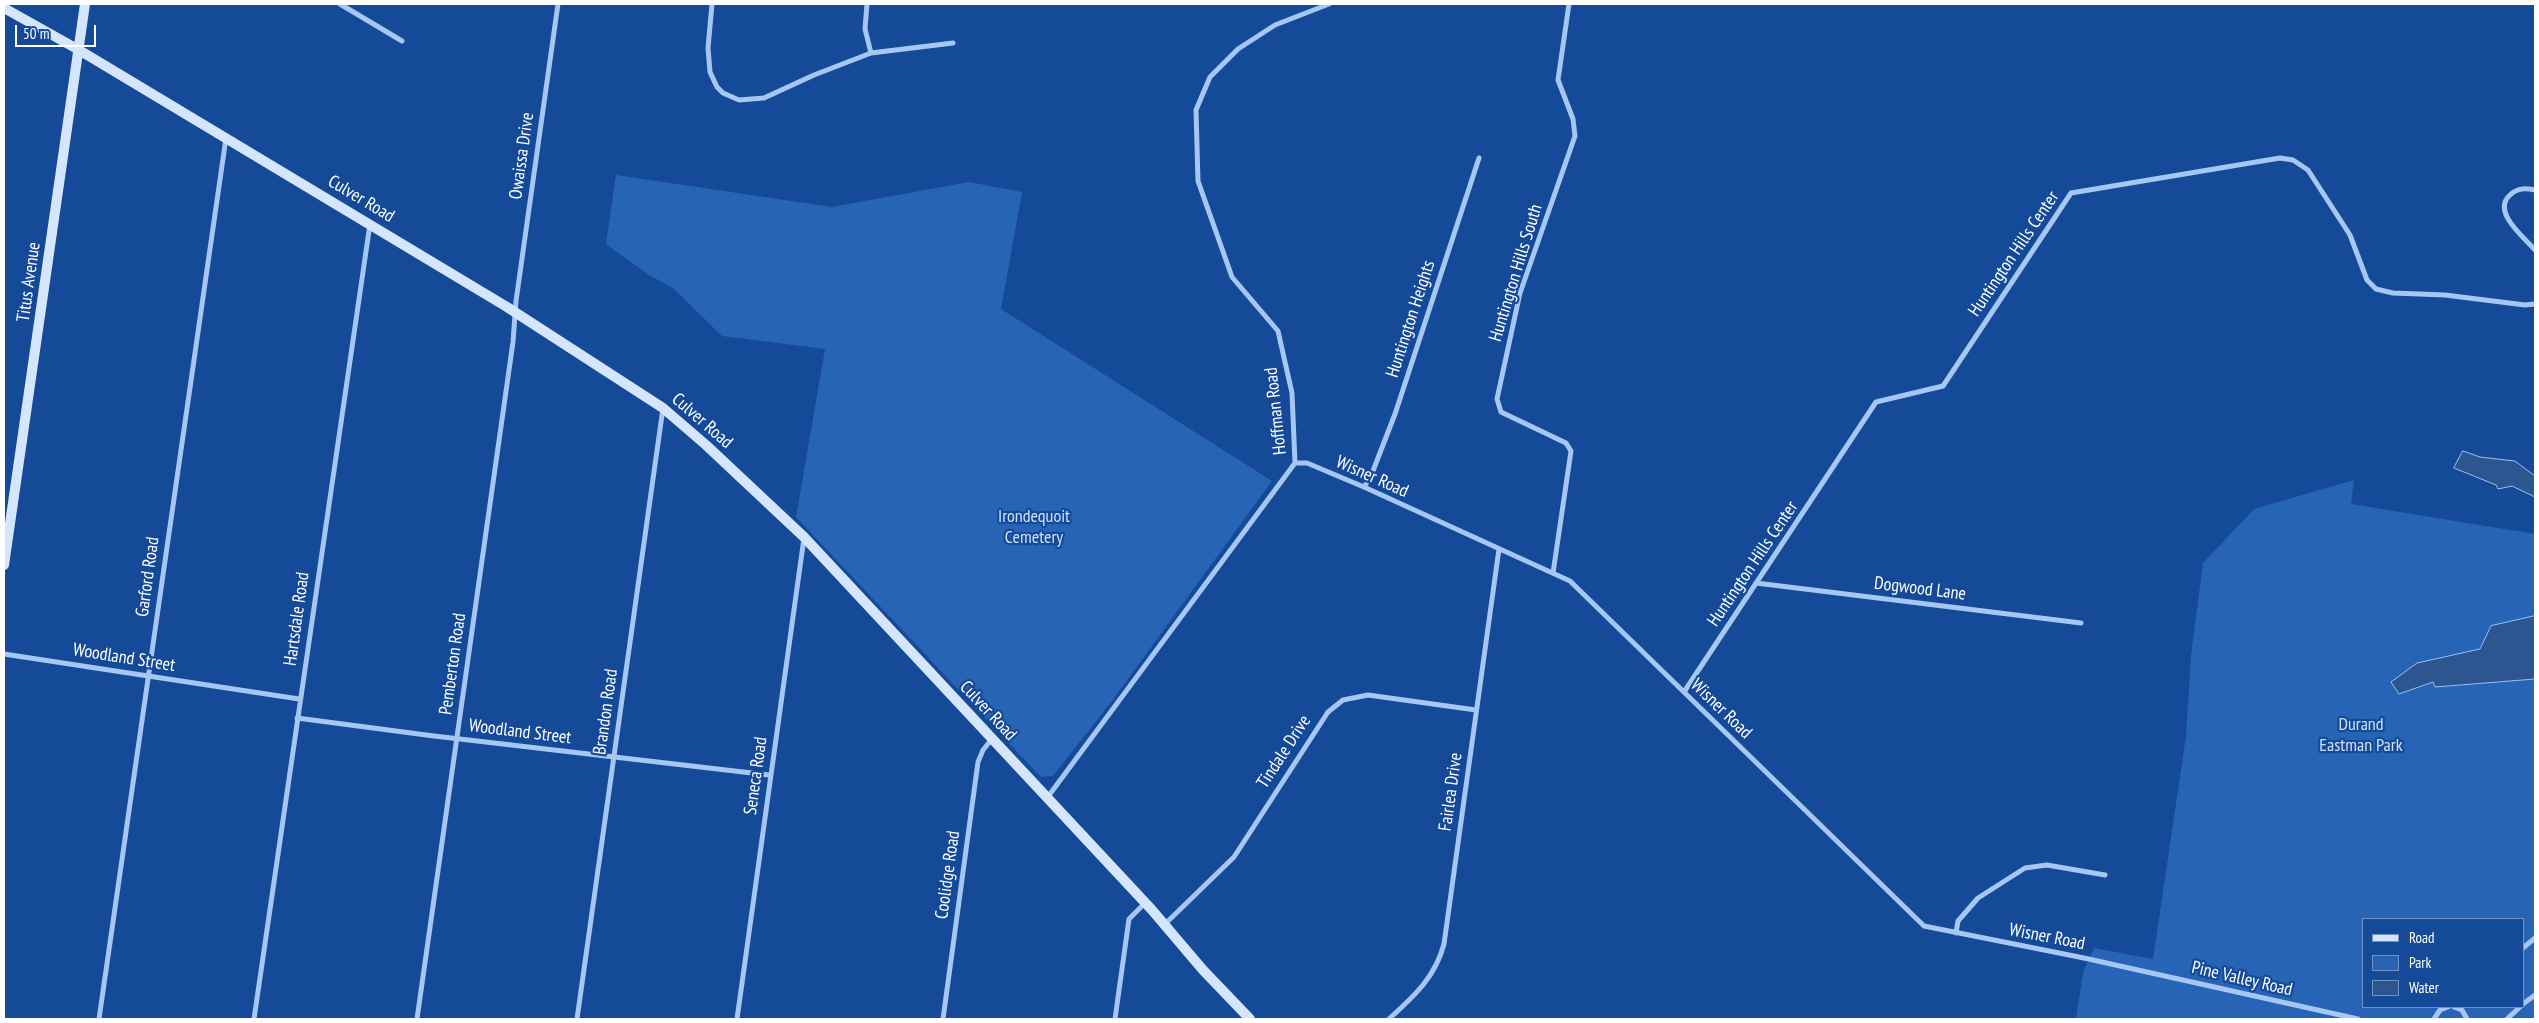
<!DOCTYPE html>
<style>
body{margin:0}
#map{position:relative;width:2539px;height:1023px;overflow:hidden;background:#144a98;font-family:"PT Sans Narrow",sans-serif}
canvas{display:block}
.frame{position:absolute;inset:0;border:5px solid #fff;pointer-events:none}
.legend{position:absolute;left:2362px;top:918px;width:162px;height:90px;box-sizing:border-box;background:#144a98;border:1px solid #7292c1;margin:0;padding:6px 9px;list-style:none;font-size:15px;color:#fff}
.legend li{display:flex;align-items:center;gap:10px;height:25px}
.legend b{width:25px;border:1px solid #7292c1}
.scale{position:absolute;left:15px;top:25px;width:81px;height:22px;box-sizing:border-box;border:2px solid #fff;border-top:0;padding-left:6px;font-size:15px;line-height:18px;white-space:nowrap;color:#fff;-webkit-text-stroke:4px #144a98;paint-order:stroke}
</style>
<div id="map">
<canvas width="2539" height="1023"></canvas>
<div class="frame"></div>
<ul class="legend">
<li><b style="height:6px;background:#d5e5fc"></b>Road</li>
<li><b style="height:14px;background:#2764b6"></b>Park</li>
<li><b style="height:14px;background:#2d558f"></b>Water</li>
</ul>
<div class="scale">50 m</div>
</div>
<script>
const ctx = document.querySelector('canvas').getContext('2d');
ctx.lineJoin = 'round';
function fillPath(path, color) { ctx.fillStyle = color; ctx.fill(path, 'evenodd'); }
function strokePath(path, color, width, dash) { ctx.strokeStyle = color; ctx.lineWidth = width; ctx.lineCap = dash ? 'butt' : 'round'; ctx.setLineDash(dash || []); ctx.stroke(path); }
function drawText(font, color, halo, rows, align = 'center') {
  ctx.font = font + ' "PT Sans Narrow",sans-serif'; ctx.lineWidth = 4.5; ctx.setLineDash([]); ctx.textBaseline = 'middle'; ctx.strokeStyle = halo; ctx.fillStyle = color; for (const [text, x, y, turn = 0] of rows) {
    ctx.save(); ctx.translate(x, y); ctx.rotate((+turn || 0) * Math.PI / 180); ctx.textAlign = isNaN(turn) ? turn : align; if (halo) ctx.strokeText(text, 0, 0); ctx.fillText(text, 0, 0); ctx.restore();
  }
}
const green = new Path2D(`
 M 616,175 L 832,207 L 969,182 L 1022,192 L 1001,309 L 1272,481 L 1112,701 L 1053,776 L 1041,777 L 1036,772 L 796,517 L 825,349 L 722,336 L 673,288 L 649,275 L 606,244 Z
 M 2354,480 L 2351,504 L 2535,534 L 2535,1019 L 2076,1019 L 2083,972 L 2094,948 L 2153,959 L 2186,736 L 2191,655 L 2203,563 L 2254,509 ZM 2363,919 L 2523,919 L 2523,1007 L 2363,1007 Z`);
const water = new Path2D(`
 M 2463,451 L 2480,457 L 2515,461 L 2535,476 L 2535,497 L 2512,486 L 2498,489 L 2496,485 L 2454,468 Z
 M 2535,616 L 2535,679 L 2435,687 L 2433,682 L 2399,694 L 2391,682 L 2417,663 L 2480,649 L 2491,626 Z`);
const street = new Path2D(`
 M 340,4 L 402,41
 M 712,4 L 708,48 L 710,72 L 717,87 L 723,93 L 739,100 L 764,98 L 814,75 L 871,53 L 953,43
 M 867,4 L 865,29 L 871,53
 M 2535,190 C 2525,188 2517,188 2510,195 C 2491,212 2525,238 2535,250
 M 1295,463 L 1307,463 L 1364,487 L 1570,581 L 1924,926 L 2084,958 L 2358,1019
 M 1364,487 L 1371,476 L 1395,414 L 1479,158
 M 1553,573 L 1571,451 L 1566,443 L 1501,412 L 1497,399 L 1520,293 L 1575,136 L 1573,119 L 1558,80 L 1569,4
 M 1756,583 L 2081,623
 M 4,654 L 299,699
 M 1684,692 L 1876,402 L 1943,386 L 2071,193 L 2280,158 L 2293,160 L 2308,170 L 2350,235 L 2367,280 L 2376,289 L 2393,293 L 2445,295 L 2525,305 L 2535,304
 M 297,718 L 434,736 L 769,775
 M 1047,798 L 1295,463 L 1292,393 L 1278,331 L 1232,277 L 1198,181 L 1196,110 L 1210,77 L 1238,49 L 1275,25 L 1329,4
 M 1165,924 L 1234,857 L 1328,712 L 1343,700 L 1368,695 L 1476,710
 M 1956,933 L 1958,921 L 1978,898 L 2025,868 L 2047,865 L 2105,875
 M 2523,948 L 2535,938
 M 2523,1004 L 2535,995
 M 2454,1007 L 2462,1010 L 2467,1019
 M 99,1019 L 226,138
 M 254,1019 L 370,224
 M 417,1019 L 513,342 L 516,301 L 558,4
 M 577,1019 L 663,408
 M 737,1019 L 804,538
 M 943,1019 L 978,762 L 983,750 L 992,739
 M 1115,1019 L 1129,919 L 1145,903
 M 1389,1019 C 1413,997 1435,978 1444,944 L 1499,549
 M 2434,1019 L 2440,1010 L 2448,1007
 M 2507,1019 L 2520,1007`);
const secondary = new Path2D(`
 M 4,8 L 79,50 L 507,307 L 663,408 L 706,445 L 804,537 L 1152,910 L 1203,970 L 1250,1019
 M 4,565 L 85,4`);
const streetNames = [
 ["Owaissa Drive",522,156,-82],
 ["Culver Road",361,199,31],
 ["Huntington Hills Center",2014,254,-56],
 ["Huntington Hills South",1516,273,-73],
 ["Titus Avenue",29,282,-82],
 ["Huntington Heights",1411,319,-72],
 ["Hoffman Road",1276,411,-96],
 ["Culver Road",702,421,41],
 ["Wisner Road",1372,477,24],
 ["Huntington Hills Center",1753,564,-56],
 ["Garford Road",148,577,-82],
 ["Dogwood Lane",1920,589,7],
 ["Hartsdale Road",297,619,-82],
 ["Woodland Street",124,658,9],
 ["Pemberton Road",453,664,-82],
 ["Wisner Road",1721,709,44],
 ["Culver Road",988,711,47],
 ["Brandon Road",606,712,-82],
 ["Woodland Street",520,732,7],
 ["Tindale Drive",1284,752,-57],
 ["Seneca Road",756,776,-82],
 ["Fairlea Drive",1451,792,-82],
 ["Coolidge Road",948,875,-82],
 ["Wisner Road",2047,937,11],
 ["Pine Valley Road",2242,979,13]
];
const parkNames = [
 ["Irondequoit",1034,517],
 ["Cemetery",1034,538],
 ["Durand",2361,725],
 ["Eastman Park",2361,746]
];
fillPath(green, '#2764b6');
fillPath(water, '#2d558f');
strokePath(water, '#98c1f6', 1);
strokePath(street, '#a6c7f3', 5);
strokePath(secondary, '#d5e5fc', 10);
drawText('18px', '#fff', '#144a98', streetNames);
drawText('18px', '#cee2fd', '#144a98', parkNames);
</script>
